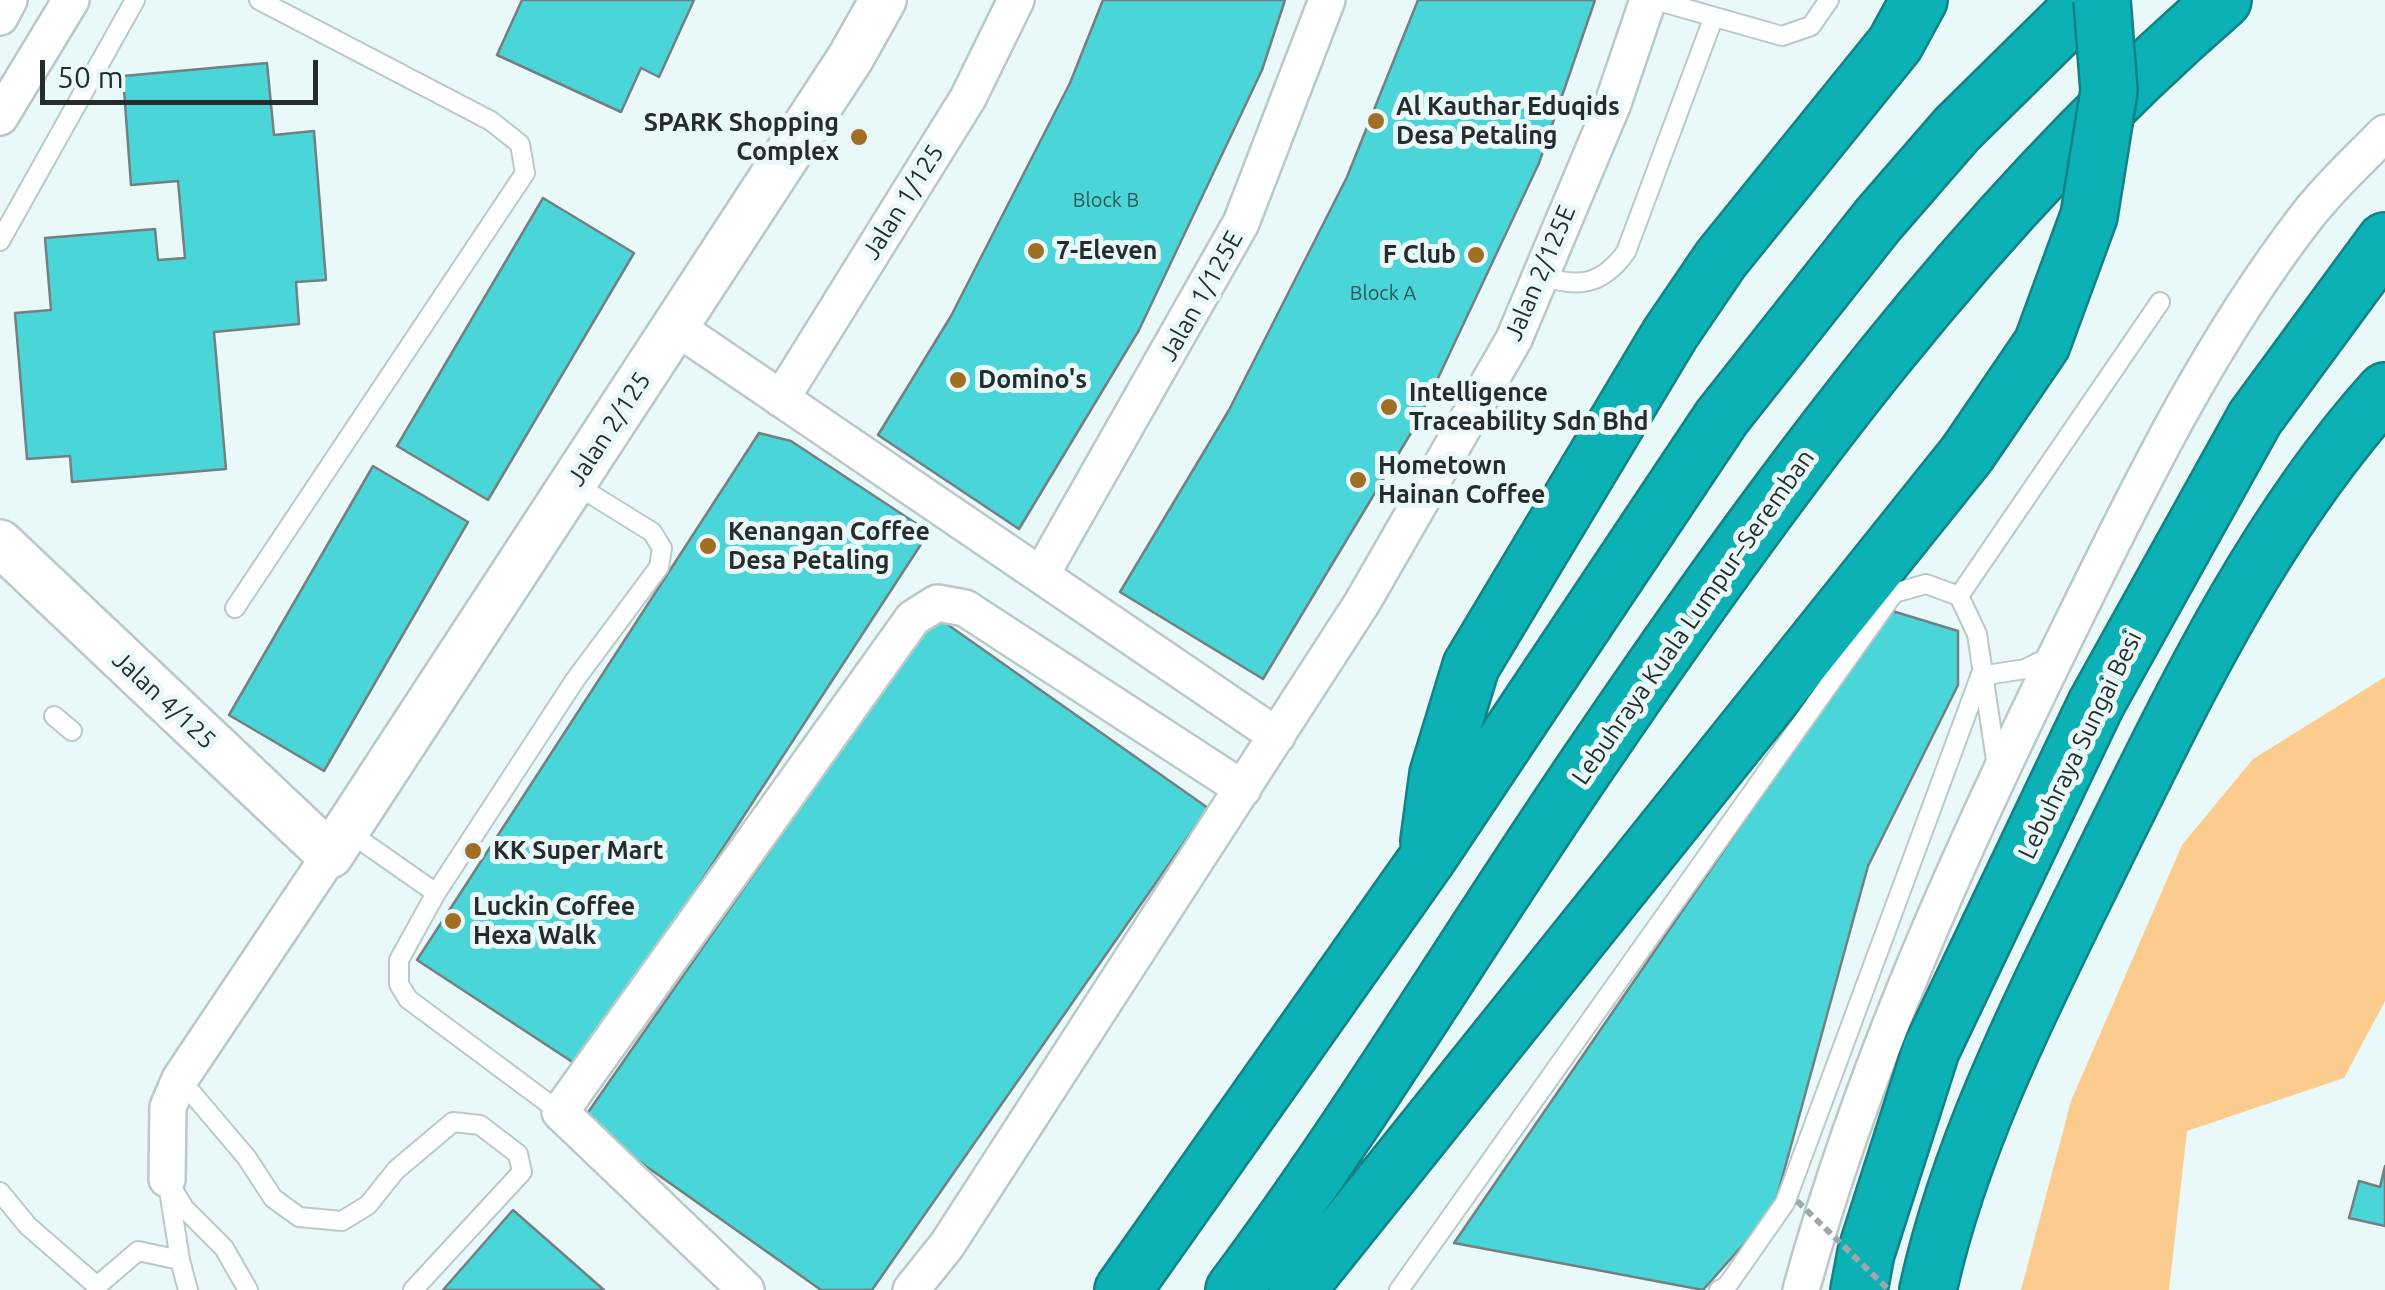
<!DOCTYPE html>
<meta charset="utf-8">
<style>
body{margin:0}
#map{position:relative;width:2385px;height:1290px;overflow:hidden;background:#e9f8f8;font-family:Ubuntu,sans-serif}
canvas{display:block}
.scale{position:absolute;left:40px;top:60px;width:278px;height:45px;box-sizing:border-box;border:5px solid #262c2c;border-top:0;padding-left:12px;font-size:30px;line-height:35px;white-space:nowrap;color:#262c2c;-webkit-text-stroke:8px #e9f8f8;paint-order:stroke}
</style>
<div id="map">
<canvas width="2385" height="1290"></canvas>
<div class="scale">50 m</div>
</div>
<script>
const ctx = document.querySelector('canvas').getContext('2d');
ctx.lineJoin = 'round';
function fillPath(path, color) { ctx.fillStyle = color; ctx.fill(path, 'evenodd'); }
function strokePath(path, color, width, dash) { ctx.strokeStyle = color; ctx.lineWidth = width; ctx.lineCap = dash ? 'butt' : 'round'; ctx.setLineDash(dash || []); ctx.stroke(path); }
function drawText(font, color, halo, rows, align = 'center') {
  ctx.font = font + ' Ubuntu,sans-serif'; ctx.lineWidth = 10; ctx.setLineDash([]); ctx.textBaseline = 'middle'; ctx.strokeStyle = halo; ctx.fillStyle = color; for (const [text, x, y, turn = 0] of rows) {
    ctx.save(); ctx.translate(x, y); ctx.rotate((+turn || 0) * Math.PI / 180); ctx.textAlign = isNaN(turn) ? turn : align; if (halo) ctx.strokeText(text, 0, 0); ctx.fillText(text, 0, 0); ctx.restore();
  }
}
const green = new Path2D(`
 M 2385,677 L 2385,1001 L 2344,1078 L 2187,1131 L 2169,1290 L 2021,1290 L 2071,1101 L 2182,845 L 2253,759 Z`);
const building = new Path2D(`
 M 522,0 L 694,0 L 659,77 L 641,68 L 621,112 L 497,55 Z
 M 1103,0 L 1285,0 L 1262,70 L 1139,330 L 1019,529 L 878,435 L 951,316 L 1070,83 Z
 M 1418,0 L 1595,0 L 1539,163 L 1417,423 L 1263,679 L 1120,592 L 1229,410 L 1347,177 Z
 M 267,63 L 274,135 L 314,131 L 326,280 L 296,282 L 299,324 L 214,332 L 226,469 L 72,482 L 70,456 L 27,459 L 15,313 L 51,310 L 45,238 L 155,229 L 158,260 L 185,258 L 178,181 L 131,185 L 123,76 Z
 M 543,198 L 634,253 L 488,500 L 397,446 Z
 M 759,433 L 791,441 L 929,532 L 580,1067 L 417,960 Z
 M 373,466 L 468,522 L 324,771 L 229,715 Z
 M 1889,610 L 1958,631 L 1958,685 L 1868,866 L 1773,1211 L 1703,1290 L 1454,1243 Z
 M 934,615 L 1208,808 L 872,1290 L 821,1290 L 582,1121 Z
 M 2385,1166 L 2385,1226 L 2349,1218 L 2359,1181 L 2380,1187 Z
 M 513,1210 L 604,1290 L 443,1290 Z`);
const service = new Path2D(`
 M 1655,0 L 1782,36 L 1811,26 L 1829,0
 M 0,241 L 135,0
 M 1540,275 C 1578,289 1602,285 1626,252 L 1713,19
 M 1959,596 L 2160,302
 M 235,608 L 525,173 L 520,144 L 491,121 L 259,0
 M 1980,676 L 2025,669 L 2051,656
 M 54,716 L 72,731
 M 346,830 L 436,893
 M 180,1079 L 247,1158 L 273,1198 L 299,1217 L 342,1221 L 368,1205 L 396,1170 L 453,1122 L 480,1125 L 518,1154 L 522,1172 L 413,1290
 M 560,1112 L 408,999 L 399,984 L 399,960 L 436,893 L 575,680 L 659,567 L 662,548 L 652,532 L 573,483
 M 167,1179 L 184,1208 L 224,1248 L 248,1290
 M 169,1190 L 180,1260
 M 0,1192 L 28,1226 L 97,1286 L 138,1251 L 180,1260 L 188,1290
 M 1399,1290 L 1894,593 L 1926,584 L 1959,596 L 1977,634 L 1997,767
 M 1719,1290 L 1727,1286 L 1785,1203 L 1980,677`);
const minor = new Path2D(`
 M 0,17 L 9,0
 M 0,117 L 71,0
 M 676,327 L 1277,736
 M 781,399 L 968,98 L 1016,0
 M 1041,575 L 1241,223 L 1327,0
 M 167,1179 L 168,1107 L 180,1079 L 330,855
 M 746,1290 L 560,1112 L 913,618 L 937,603 L 965,608 L 1243,789
 M 911,1290 L 947,1245 L 1362,603 L 1514,339 L 1612,106 L 1648,0
 M 1801,1290 C 1862,1069 1957,859 2057,654 C 2131,504 2204,349 2307,216 C 2330,186 2359,160 2385,133`);
const tertiary = new Path2D(`
 M 0,543 L 330,855 L 851,57 L 883,0`);
const motorway = new Path2D(`
 M 1429,841 L 1438,774 L 1471,666 L 1670,334 L 1721,259 L 1895,44 L 1919,0
 M 1123,1290 L 1427,859 L 1722,417 L 1878,220 L 1957,129 L 2088,0
 M 1234,1290 C 1363,1117 1473,931 1595,753 C 1779,483 1975,215 2223,0
 M 1297,1290 L 1967,454
 M 1859,1290 L 1866,1253 L 1931,1050 L 2096,704 L 2255,418 L 2385,241
 M 1928,1290 C 1961,1139 2036,995 2104,856 C 2183,696 2264,525 2385,391`);
const pathBridge = new Path2D(`
 M 1797,1201 L 1889,1290`);
const motorwayBridge = new Path2D(`
 M 1967,454 L 2042,344 L 2089,216 L 2109,91 L 2102,0`);
const markers = [
 [1376,121,10,"#a16f24"],
 [859,137,10,"#a16f24"],
 [1036,251,10,"#a16f24"],
 [1476,255,10,"#a16f24"],
 [958,380,10,"#a16f24"],
 [1389,407,10,"#a16f24"],
 [1358,480,10,"#a16f24"],
 [708,546,10,"#a16f24"],
 [473,851,10,"#a16f24"],
 [453,921,10,"#a16f24"]
];
const numberNames = [
 ["Block B",1106,200],
 ["Block A",1383,293]
];
const poiNames = [
 ["Al Kauthar Eduqids",1396,107],
 ["Desa Petaling",1396,136],
 ["SPARK Shopping",839,123,"right"],
 ["Complex",839,152,"right"],
 ["7-Eleven",1056,251],
 ["F Club",1456,255,"right"],
 ["Domino's",978,380],
 ["Intelligence",1409,393],
 ["Traceability Sdn Bhd",1409,422],
 ["Hometown",1378,466],
 ["Hainan Coffee",1378,495],
 ["Kenangan Coffee",728,532],
 ["Desa Petaling",728,561],
 ["KK Super Mart",493,851],
 ["Luckin Coffee",473,907],
 ["Hexa Walk",473,936]
];
const streetNames = [
 ["Jalan 1/125",903,202,-58],
 ["Jalan 2/125E",1540,273,-67],
 ["Jalan 1/125E",1201,296,-61],
 ["Jalan 2/125",609,429,-57],
 ["Lebuhraya Kuala Lumpur–Seremban",1693,617,-55],
 ["Jalan 4/125",164,700,43],
 ["Lebuhraya Sungai Besi",2080,745,-64]
];
fillPath(green, '#fccc8f');
fillPath(building, '#4ad5d9');
strokePath(building, '#738081', 2.5);
strokePath(service, '#bac8c8', 22);
strokePath(minor, '#bac8c8', 40);
strokePath(tertiary, '#bac8c8', 50);
strokePath(motorway, '#148285', 60);
strokePath(service, '#fff', 18);
strokePath(minor, '#fff', 35);
strokePath(tertiary, '#fff', 45);
strokePath(motorway, '#0bb1b5', 55);
strokePath(motorwayBridge, '#148285', 60, []);
strokePath(pathBridge, '#9da8a8', 6, [8, 5]);
strokePath(motorwayBridge, '#0bb1b5', 55);
for (const [x, y, r, color] of markers) { const dot = new Path2D(); dot.arc(x, y, r, 0, 2 * Math.PI); ctx.fillStyle = color; ctx.fill(dot); strokePath(dot, '#e9f8f8', 4); }
drawText('20px', '#2f5657', null, numberNames);
drawText('bold 25px', '#262c2c', '#e9f8f8', poiNames, 'left');
drawText('25px', '#262c2c', '#e9f8f8', streetNames);
</script>
